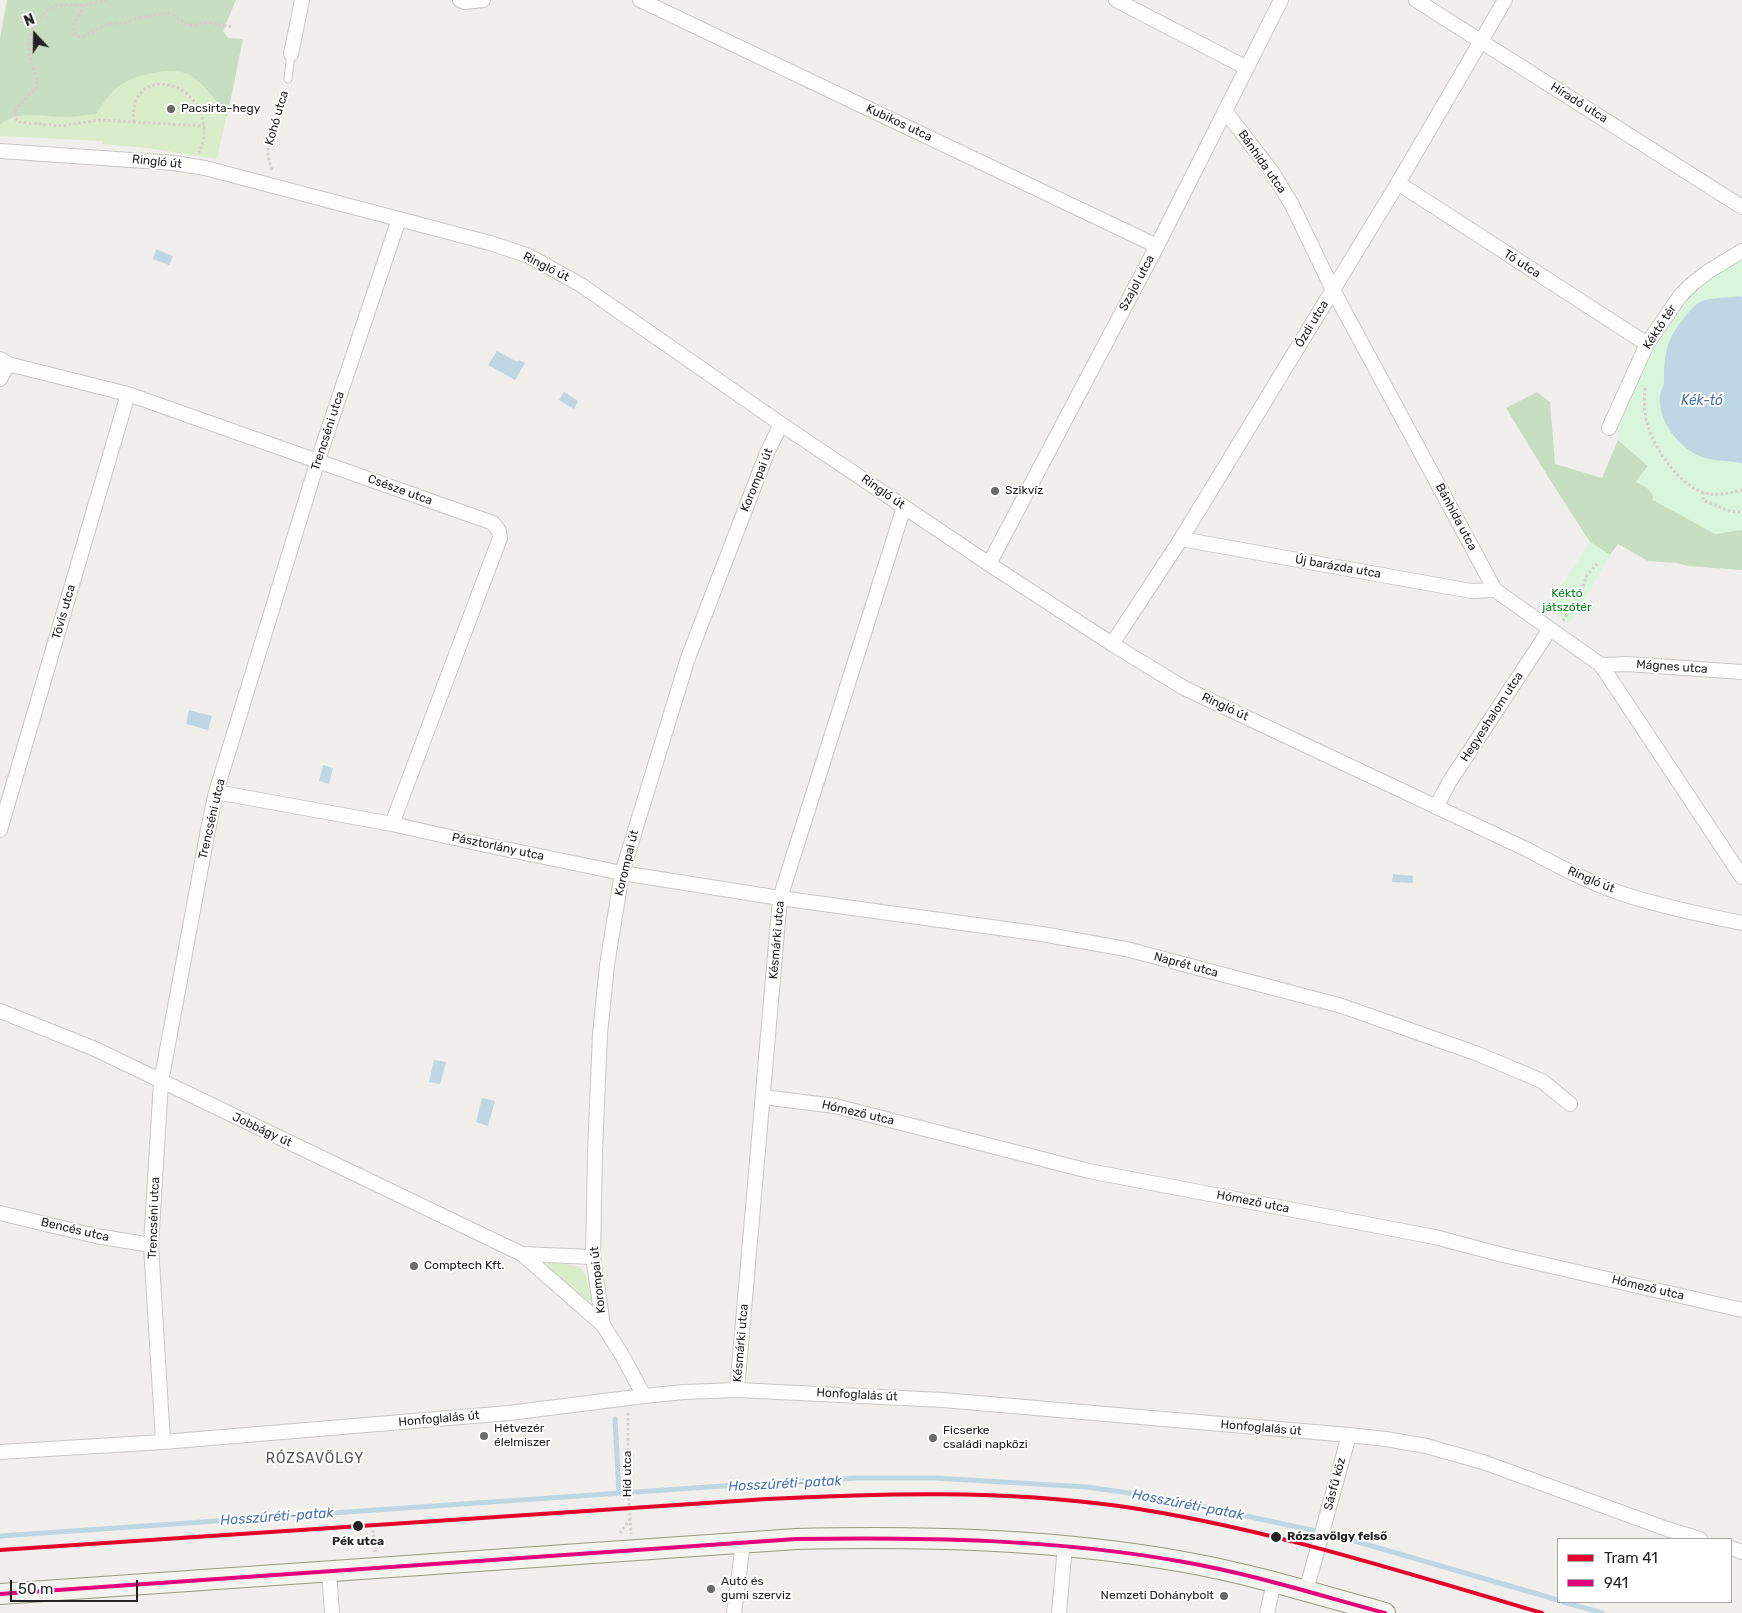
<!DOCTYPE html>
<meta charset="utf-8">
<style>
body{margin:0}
#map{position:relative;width:1742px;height:1613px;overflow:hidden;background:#f0efeb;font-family:Rubik,sans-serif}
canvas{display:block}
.legend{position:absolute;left:1557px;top:1538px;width:175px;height:65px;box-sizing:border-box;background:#fff;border:1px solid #a7a7a7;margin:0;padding:6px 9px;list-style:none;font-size:15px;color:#222}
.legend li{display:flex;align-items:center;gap:10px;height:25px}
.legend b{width:25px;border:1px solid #a7a7a7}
.north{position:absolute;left:10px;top:10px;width:50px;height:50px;-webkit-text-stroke:4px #fff;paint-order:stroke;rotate:339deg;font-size:14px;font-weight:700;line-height:20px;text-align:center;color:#222}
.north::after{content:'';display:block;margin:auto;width:18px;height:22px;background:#222;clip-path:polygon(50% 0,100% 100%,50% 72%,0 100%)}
.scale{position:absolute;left:10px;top:1580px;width:128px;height:22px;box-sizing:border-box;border:2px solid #222;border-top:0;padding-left:6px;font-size:15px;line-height:18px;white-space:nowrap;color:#222;-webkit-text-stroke:4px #fff;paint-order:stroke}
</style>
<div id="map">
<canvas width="1742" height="1613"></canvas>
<ul class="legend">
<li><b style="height:6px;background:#e4002b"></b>Tram 41</li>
<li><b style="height:6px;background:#e5007d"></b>941</li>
</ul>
<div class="north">N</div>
<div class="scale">50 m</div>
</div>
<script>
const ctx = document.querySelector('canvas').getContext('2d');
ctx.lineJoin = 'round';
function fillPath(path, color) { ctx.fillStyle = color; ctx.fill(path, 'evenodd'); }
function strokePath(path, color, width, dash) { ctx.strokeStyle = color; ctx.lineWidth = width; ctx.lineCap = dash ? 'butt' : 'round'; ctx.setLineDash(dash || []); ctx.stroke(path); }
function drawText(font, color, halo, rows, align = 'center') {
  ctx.font = font + ' Rubik,sans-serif'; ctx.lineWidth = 4; ctx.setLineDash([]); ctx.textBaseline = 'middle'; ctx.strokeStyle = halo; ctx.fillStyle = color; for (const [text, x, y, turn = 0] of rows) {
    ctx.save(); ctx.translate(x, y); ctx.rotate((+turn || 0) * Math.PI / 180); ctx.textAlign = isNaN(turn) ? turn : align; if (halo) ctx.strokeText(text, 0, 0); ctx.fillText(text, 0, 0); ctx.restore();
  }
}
const grass = new Path2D(`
 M 114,60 L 238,65 L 217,159 L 147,148 L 102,144 L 102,141 L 0,136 L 0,125 C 17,110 48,117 69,117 Z
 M 549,1262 C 585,1266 585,1264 592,1300 L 586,1303 L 546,1268 Z`);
const forest = new Path2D(`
 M 7,0 L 236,0 L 223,31 L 228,38 L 243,39 L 227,117 C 217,101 204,83 188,74 C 171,66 132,75 118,87 C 109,94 102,105 96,114 C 86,114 78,117 68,117 C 46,118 18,109 0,125 L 0,38 Z
 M 1537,392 L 1550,402 L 1555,464 L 1602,478 L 1618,440 L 1648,466 L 1636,482 L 1648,488 L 1653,496 L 1715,533 L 1742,530 L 1742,570 L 1688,566 L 1677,563 L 1648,561 L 1618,544 L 1610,555 L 1590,542 L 1550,480 L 1506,408 Z`);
const park = new Path2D(`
 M 1742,258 L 1742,530 L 1715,534 L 1653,500 C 1653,489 1644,486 1636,482 L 1648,466 L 1618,440 L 1620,424 L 1647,355 L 1659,342 L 1679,309 L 1698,285 Z
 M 1590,542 L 1610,555 L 1570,623 L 1547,608 Z`);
const water = new Path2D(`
 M 156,249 L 173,256 L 169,265 L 153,259 Z
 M 1738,296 L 1742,297 L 1742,463 C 1727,460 1711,462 1697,455 C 1676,444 1658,420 1660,396 C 1660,391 1664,387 1664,382 C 1664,354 1666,340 1684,318 C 1688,314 1692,307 1697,304 C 1708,296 1725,299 1738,296 Z
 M 497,351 L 517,362 L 519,360 L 525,363 L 515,380 L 488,365 Z
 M 564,392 L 578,401 L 574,409 L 559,400 Z
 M 189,710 L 212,716 L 208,730 L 186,724 Z
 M 323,765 L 333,768 L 329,784 L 319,781 Z
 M 1393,874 L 1413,876 L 1413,883 L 1392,882 Z
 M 434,1060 L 446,1062 L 440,1084 L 429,1082 Z
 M 482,1098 L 495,1101 L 488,1126 L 476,1122 Z`);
const stream = new Path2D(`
 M 615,1419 L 619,1493
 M 0,1536 L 766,1483 L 858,1478 L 935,1478 L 1087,1487 L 1164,1498 L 1334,1535 L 1558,1600
 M 1563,1602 L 1602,1613`);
const path = new Path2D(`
 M 107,0 C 99,2 92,4 84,5 C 74,6 62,3 53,7 C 36,15 27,35 29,53 C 31,65 38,75 37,87 L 16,109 L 15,118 L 19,122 L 61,126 L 99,120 L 204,126
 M 83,5 C 80,17 69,25 76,36 L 83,37 L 108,24 L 124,23 L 133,19 L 164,13 L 172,14 L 188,25 L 195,25 L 207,22 L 233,27
 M 134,122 C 127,65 200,77 204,127 C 205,136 202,145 199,153
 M 272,170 C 263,145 271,146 277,125 C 280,113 283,101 285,90
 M 1645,388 C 1644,400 1644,411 1647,423 C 1653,447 1679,485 1704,493 C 1718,496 1729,493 1742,490
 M 1703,492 L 1703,500 L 1729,511 L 1742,512
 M 1563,621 L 1583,586 L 1587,575 L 1597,564
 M 628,1413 L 628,1481 L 631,1534
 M 373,1530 L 375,1552
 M 620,1533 L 630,1519`);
const lane = new Path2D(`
 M 288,79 L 291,54`);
const street = new Path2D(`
 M 460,0 L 465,2 L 483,0
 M 640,0 L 1157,246
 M 1116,0 L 1247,68
 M 1416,0 L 1742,207
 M 291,54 L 302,0
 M 1226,112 L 1272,172 L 1292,205 L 1333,290 L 1495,590 L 1601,665 L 1742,877
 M 0,151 L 174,163 L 205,168 L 490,243 L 529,256 L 581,285 L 781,424 L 989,564 L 1112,644 L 1184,688 L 1528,850 C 1560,867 1592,884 1626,895 C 1664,907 1703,915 1742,923
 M 1398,183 L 1647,344
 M 0,359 L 8,364 L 128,394 L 493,523 L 499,531 L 500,538 L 392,824
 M 0,379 L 8,364
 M 1609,428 L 1647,344 L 1680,296 L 1692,284 L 1709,271 L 1742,251
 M 1181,539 L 1471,591 L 1495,590
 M 989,564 L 1157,246 L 1281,0
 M 1112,644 L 1181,539 L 1398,183 L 1505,0
 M 1601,665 L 1627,664 L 1742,672
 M 216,792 L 392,824 L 481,844 L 622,873 L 780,898 L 1042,934 L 1126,949 L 1342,1006 L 1478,1054 L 1542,1081 L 1570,1104
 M 1436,807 L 1450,781 L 1550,629
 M 0,830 L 128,394
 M 0,1011 L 95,1049 L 522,1254 L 603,1325 L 622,1355 L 644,1396
 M 763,1097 L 835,1106 L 1089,1171 L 1435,1237 L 1503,1255 L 1742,1310
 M 0,1213 L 96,1236 L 151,1245
 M 522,1254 L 593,1257
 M 603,1325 L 593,1257 L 595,1152 L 600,1034 L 607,965 L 622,873 L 688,658 L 767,453 L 781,424
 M 737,1390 L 780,898 L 904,507
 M 163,1442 L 151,1245 L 161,1082 L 208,830 L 216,792 L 318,460 L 399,219
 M 0,1452 L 163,1442 L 509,1413 L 644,1396 L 684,1392 L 737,1390 L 943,1400 L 1349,1435 L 1386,1439 L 1426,1446 L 1483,1462 L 1667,1529 L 1700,1539
 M 1731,1548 L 1742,1552
 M 329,1572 L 332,1613
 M 1306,1591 L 1349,1435
 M 734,1613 L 743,1543
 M 1059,1613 L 1065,1546
 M 1267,1613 L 1274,1582`);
const secondary = new Path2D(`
 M 0,1594 L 796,1539 C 926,1536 1056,1539 1184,1562 C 1252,1574 1319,1595 1385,1613`);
const bus1 = new Path2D(`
 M 0,1594 L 796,1539 C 926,1537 1056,1539 1184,1562 C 1252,1574 1318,1595 1385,1613`);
const tram1 = new Path2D(`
 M 0,1550 L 767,1499 C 885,1493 1002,1490 1119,1506 C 1264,1527 1402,1572 1542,1613`);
const markers = [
 [171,109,5,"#6a6a68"],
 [995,491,5,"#6a6a68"],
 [414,1266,5,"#6a6a68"],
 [484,1436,5,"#6a6a68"],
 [933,1438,5,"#6a6a68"],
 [358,1526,6,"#222"],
 [1276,1537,6,"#222"],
 [711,1589,5,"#6a6a68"],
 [1224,1596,5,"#6a6a68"]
];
const streetNames = [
 ["Híradó utca",1579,103,32],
 ["Kohó utca",277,118,-74],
 ["Kubikos utca",899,123,25],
 ["Ringló út",157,162,6],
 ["Bánhida utca",1262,162,55],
 ["Tó utca",1522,264,33],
 ["Ringló út",546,267,27],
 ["Szajol utca",1137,283,-62],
 ["Ózdi utca",1312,324,-59],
 ["Kéktó tér",1660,327,-57],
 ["Trencséni utca",328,431,-72],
 ["Korompai út",757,480,-68],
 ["Csésze utca",400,490,20],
 ["Ringló út",883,492,35],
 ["Bánhida utca",1456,517,62],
 ["Új barázda utca",1338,567,10],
 ["Tövis utca",64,612,-74],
 ["Mágnes utca",1672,667,4],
 ["Ringló út",1225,707,25],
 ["Hegyeshalom utca",1492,717,-57],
 ["Trencséni utca",212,819,-77],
 ["Pásztorlány utca",498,847,12],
 ["Korompai út",627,863,-76],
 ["Ringló út",1591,880,23],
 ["Késmárki utca",777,940,-85],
 ["Naprét utca",1186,965,15],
 ["Hómező utca",858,1113,13],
 ["Jobbágy út",262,1130,25],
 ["Hómező utca",1253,1202,11],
 ["Trencséni utca",154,1218,-88],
 ["Bencés utca",75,1230,13],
 ["Korompai út",598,1280,-96],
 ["Hómező utca",1648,1288,13],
 ["Késmárki utca",741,1343,-85],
 ["Honfoglalás út",857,1395,3],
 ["Honfoglalás út",439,1419,-5],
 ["Honfoglalás út",1261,1428,5],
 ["Híd utca",628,1474,-90],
 ["Sásfű köz",1335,1484,-75]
];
const poiNames = [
 ["Pacsirta-hegy",181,109],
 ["Szikvíz",1005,491],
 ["Comptech Kft.",424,1266],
 ["Hétvezér",494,1429],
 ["élelmiszer",494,1443],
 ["Ficserke",943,1431],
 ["családi napközi",943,1445],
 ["Autó és",721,1582],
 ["gumi szerviz",721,1596],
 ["Nemzeti Dohánybolt",1214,1596,"right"]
];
const parkNames = [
 ["Kéktó",1567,594],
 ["játszótér",1567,608]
];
const stopNames = [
 ["Rózsavölgy felső",1287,1537],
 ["Pék utca",358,1542,"center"]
];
const waterNames = [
 ["Kék-tó",1702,401],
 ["Hosszúréti-patak",785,1484,-3],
 ["Hosszúréti-patak",1188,1505,11],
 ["Hosszúréti-patak",277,1517,-4]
];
const neighbourhoodNames = [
 ["RÓZSAVÖLGY",315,1459]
];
fillPath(grass, '#d9edca');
fillPath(forest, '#c7dfc0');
fillPath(park, '#d9f6dd');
fillPath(water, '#bed7e3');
strokePath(stream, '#bed7e3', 5);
strokePath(lane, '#c9c8c7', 9);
strokePath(street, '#c9c8c7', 16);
strokePath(secondary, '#969b81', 22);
strokePath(path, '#d8ccc9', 3, [2.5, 2.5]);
strokePath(lane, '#fdfdfc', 7);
strokePath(street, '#fdfdfc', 14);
strokePath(secondary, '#f3f4ed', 20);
strokePath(bus1, '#e5007d', 4);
strokePath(tram1, '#e4002b', 4);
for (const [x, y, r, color] of markers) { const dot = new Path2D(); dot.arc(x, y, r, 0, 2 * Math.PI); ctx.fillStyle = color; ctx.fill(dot); strokePath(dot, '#fff', 2); }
drawText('12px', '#222', '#fff', streetNames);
drawText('12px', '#222', '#fff', poiNames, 'left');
drawText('12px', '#098622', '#fff', parkNames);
drawText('bold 12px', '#222', '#fff', stopNames, 'left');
drawText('italic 14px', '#4b74b5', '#fff', waterNames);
ctx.letterSpacing = '1px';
drawText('14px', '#555', '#fff', neighbourhoodNames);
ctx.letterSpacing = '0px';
</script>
